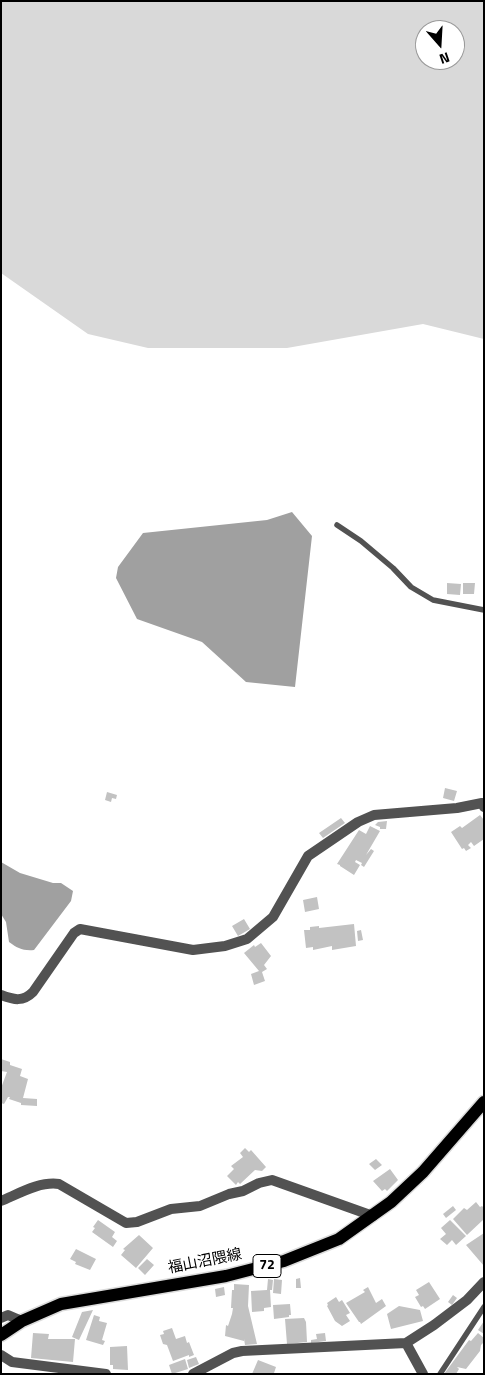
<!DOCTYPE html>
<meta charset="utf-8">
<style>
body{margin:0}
#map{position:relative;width:485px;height:1375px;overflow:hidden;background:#fff;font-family:"Titillium Web",sans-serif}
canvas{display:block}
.frame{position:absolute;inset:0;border:2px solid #000;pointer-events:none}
.north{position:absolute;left:415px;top:20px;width:50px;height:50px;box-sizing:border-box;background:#fff;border:1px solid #999;border-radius:50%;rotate:161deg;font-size:14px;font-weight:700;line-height:20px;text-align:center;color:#000}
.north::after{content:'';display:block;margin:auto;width:18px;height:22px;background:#000;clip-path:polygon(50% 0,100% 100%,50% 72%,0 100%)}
</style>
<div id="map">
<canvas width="485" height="1375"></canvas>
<div class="frame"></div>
<div class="north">N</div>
</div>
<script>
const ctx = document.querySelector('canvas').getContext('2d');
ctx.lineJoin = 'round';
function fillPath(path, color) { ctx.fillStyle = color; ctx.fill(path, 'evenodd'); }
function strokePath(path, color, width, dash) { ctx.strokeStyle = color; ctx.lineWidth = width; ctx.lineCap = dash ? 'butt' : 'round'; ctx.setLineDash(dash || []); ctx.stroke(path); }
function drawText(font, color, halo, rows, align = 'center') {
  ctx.font = font + ' "Titillium Web","Noto Sans JP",sans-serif'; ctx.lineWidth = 4.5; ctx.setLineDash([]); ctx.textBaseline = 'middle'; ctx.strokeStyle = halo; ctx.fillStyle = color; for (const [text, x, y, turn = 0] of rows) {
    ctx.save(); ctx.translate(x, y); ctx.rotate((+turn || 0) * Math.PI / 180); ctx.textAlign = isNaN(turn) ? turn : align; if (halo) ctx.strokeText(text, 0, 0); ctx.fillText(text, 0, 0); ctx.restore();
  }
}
const green = new Path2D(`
 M 1,1 L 484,1 L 484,339 L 423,324 L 287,348 L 148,348 L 88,334 L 1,273 ZM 425,30 L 455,30 L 455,60 L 425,60 Z`);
const water = new Path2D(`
 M 292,512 L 312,536 L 295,687 L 246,682 L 202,642 L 137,619 L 116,578 L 118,567 L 143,533 L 267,520 Z
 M 1,862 L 20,873 L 53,883 L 61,883 L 73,891 L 71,901 L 34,950 C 23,951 17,948 9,942 L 6,922 L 1,914 Z`);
const building = new Path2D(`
 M 447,583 L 461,584 L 460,595 L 447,594 Z
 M 463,583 L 475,583 L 474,594 L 463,594 Z
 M 445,788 L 457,791 L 454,801 L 443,798 Z
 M 107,792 L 117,795 L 116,799 L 112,798 L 111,802 L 105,800 Z
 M 480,815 L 484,820 L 484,839 L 474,846 L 471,842 L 468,845 L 471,848 L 466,851 L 464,848 L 462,849 L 451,832 L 460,826 L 462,828 Z
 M 341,818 L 345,823 L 323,838 L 319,833 Z
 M 387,821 L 386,829 L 380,829 L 380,827 L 375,825 L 378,822 Z
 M 370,826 L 380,831 L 366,855 L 371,849 L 374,851 L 364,867 L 361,865 L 362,863 L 356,860 L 355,862 L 360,865 L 354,875 L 340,866 L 340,865 L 337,864 L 359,830 L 366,834 Z
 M 317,897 L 319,909 L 305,912 L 303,900 Z
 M 244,919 L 250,929 L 238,936 L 232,926 Z
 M 354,924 L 356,946 L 332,950 L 332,946 L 313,950 L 313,947 L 306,948 L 304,930 L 310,930 L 310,927 L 319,926 L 319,928 Z
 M 361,930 L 363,940 L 358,941 L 357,931 Z
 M 261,943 L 271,956 L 264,965 L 267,969 L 262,972 L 265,981 L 254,985 L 251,974 L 259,971 L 244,953 L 254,945 L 255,947 Z
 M 1,1059 L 10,1062 L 10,1065 L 22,1069 L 20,1076 L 28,1079 L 23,1098 L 37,1099 L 37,1106 L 21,1105 L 21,1103 L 9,1099 L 10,1097 L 8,1097 L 4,1104 L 1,1103 L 1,1088 L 7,1072 L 1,1071 Z
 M 245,1148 L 249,1152 L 251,1150 L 266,1167 L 262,1171 L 255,1170 L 240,1184 L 238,1182 L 236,1185 L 227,1176 L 234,1169 L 231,1166 L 243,1157 L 240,1153 Z
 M 376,1159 L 382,1165 L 375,1170 L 369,1164 Z
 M 390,1169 L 398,1180 L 387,1191 L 385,1189 L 382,1191 L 373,1181 Z
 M 476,1202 L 480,1207 L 482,1206 L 484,1208 L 484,1219 L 467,1235 L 453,1219 L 464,1208 L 467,1210 Z
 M 453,1206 L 456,1210 L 446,1218 L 443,1214 Z
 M 98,1220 L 115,1232 L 112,1237 L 117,1241 L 113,1247 L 92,1232 L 95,1228 L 93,1227 Z
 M 450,1220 L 466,1236 L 456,1245 L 452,1240 L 447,1245 L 440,1239 L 446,1234 L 441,1228 Z
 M 484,1233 L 484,1266 L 466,1245 Z
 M 139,1235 L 153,1248 L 136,1268 L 121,1255 L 125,1250 L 123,1249 Z
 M 76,1249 L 96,1259 L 90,1270 L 75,1264 L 76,1262 L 70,1259 Z
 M 147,1259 L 154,1265 L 145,1275 L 138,1268 Z
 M 300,1278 L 301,1288 L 296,1288 L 296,1279 Z
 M 268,1279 L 273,1280 L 272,1290 L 270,1290 L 271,1307 L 264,1308 L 264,1311 L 252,1312 L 251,1291 L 267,1290 Z
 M 274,1279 L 282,1280 L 281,1294 L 273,1293 Z
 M 429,1282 L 440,1299 L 425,1309 L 423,1306 L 421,1307 L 415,1297 L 419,1295 L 416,1290 Z
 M 234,1284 L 249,1285 L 248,1306 L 257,1344 L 245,1345 L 244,1339 L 244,1341 L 225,1336 L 226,1325 L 228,1326 L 232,1314 L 233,1308 L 231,1308 L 232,1290 L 234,1290 Z
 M 224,1287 L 225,1295 L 216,1297 L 215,1289 Z
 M 368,1287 L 376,1303 L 382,1299 L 386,1306 L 361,1324 L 360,1322 L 359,1322 L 346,1303 L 365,1292 L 363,1290 Z
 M 453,1295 L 457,1298 L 452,1305 L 448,1302 Z
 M 336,1297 L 339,1302 L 342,1300 L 350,1313 L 346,1315 L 350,1321 L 342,1326 L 335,1321 L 327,1306 L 328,1305 L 327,1303 Z
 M 290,1304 L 291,1315 L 289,1315 L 289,1317 L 274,1319 L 273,1305 Z
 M 399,1306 L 420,1310 L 423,1321 L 391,1329 L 387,1314 Z
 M 93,1310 L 79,1340 L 72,1337 L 82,1312 Z
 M 94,1315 L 100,1317 L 99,1321 L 107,1323 L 102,1340 L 105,1341 L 103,1345 L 86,1340 Z
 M 304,1318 L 306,1322 L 307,1342 L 287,1344 L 285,1319 Z
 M 484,1321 L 484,1334 L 478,1330 Z
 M 172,1328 L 176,1339 L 185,1336 L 187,1343 L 189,1342 L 194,1355 L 189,1357 L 189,1355 L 173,1361 L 167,1345 L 163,1344 L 160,1335 L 164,1334 L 163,1331 Z
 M 33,1333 L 49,1334 L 48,1339 L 75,1339 L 73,1362 L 31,1358 Z
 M 325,1333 L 326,1341 L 311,1343 L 311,1340 L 317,1339 L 316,1334 Z
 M 478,1333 L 484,1338 L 484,1342 L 481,1345 L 480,1351 L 466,1369 L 457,1367 L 459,1369 L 456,1374 L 444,1374 L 469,1340 L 471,1341 Z
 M 127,1346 L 128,1370 L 113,1369 L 113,1365 L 110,1365 L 110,1347 Z
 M 196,1357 L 199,1364 L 189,1368 L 187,1360 Z
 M 185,1359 L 188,1369 L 172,1374 L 169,1365 Z
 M 258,1360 L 276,1367 L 274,1373 L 252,1374 Z`);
const lane = new Path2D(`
 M 337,525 L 361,541 L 393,568 L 411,587 L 433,600 L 484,610
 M 440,1374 L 484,1307`);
const street = new Path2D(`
 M 1,995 C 14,1000 23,1002 33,992 L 74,933 L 80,929 L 193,950 L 225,946 L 247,939 L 273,917 L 308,856 L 358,822 L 374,815 L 457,808 L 482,803 L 484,807
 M 1,1201 C 18,1194 40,1181 59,1184 L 126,1223 L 137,1222 L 171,1209 L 200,1206 L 229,1194 L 243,1191 L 259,1183 L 272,1180 L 373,1216
 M 1,1318 L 8,1315 L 22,1321
 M 406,1343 L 423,1374
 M 1,1355 L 12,1362 L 106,1374
 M 193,1374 L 233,1353 L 242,1351 L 406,1343 L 434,1325 L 467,1300 L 484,1282`);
const primary = new Path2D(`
 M 1,1335 L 22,1321 L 61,1304 L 226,1276 L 284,1261 L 339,1239 L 391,1202 L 423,1172 L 484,1102`);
const shields = [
 [267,1266,28]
];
const shieldNames = [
 ["72",267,1266]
];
const streetNames = [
 ["福山沼隈線",205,1262,-11]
];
fillPath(green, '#d9d9d9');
fillPath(water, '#a0a0a0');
fillPath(building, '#c2c2c2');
strokePath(primary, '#dbdbdb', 15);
strokePath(lane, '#525252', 5.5);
strokePath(street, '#525252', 10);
strokePath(primary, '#000', 12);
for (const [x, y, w] of shields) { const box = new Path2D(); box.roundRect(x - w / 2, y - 11.5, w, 23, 4); ctx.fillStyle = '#fff'; ctx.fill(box); strokePath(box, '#000', 1); }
drawText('bold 14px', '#000', null, shieldNames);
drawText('15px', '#000', '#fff', streetNames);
</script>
